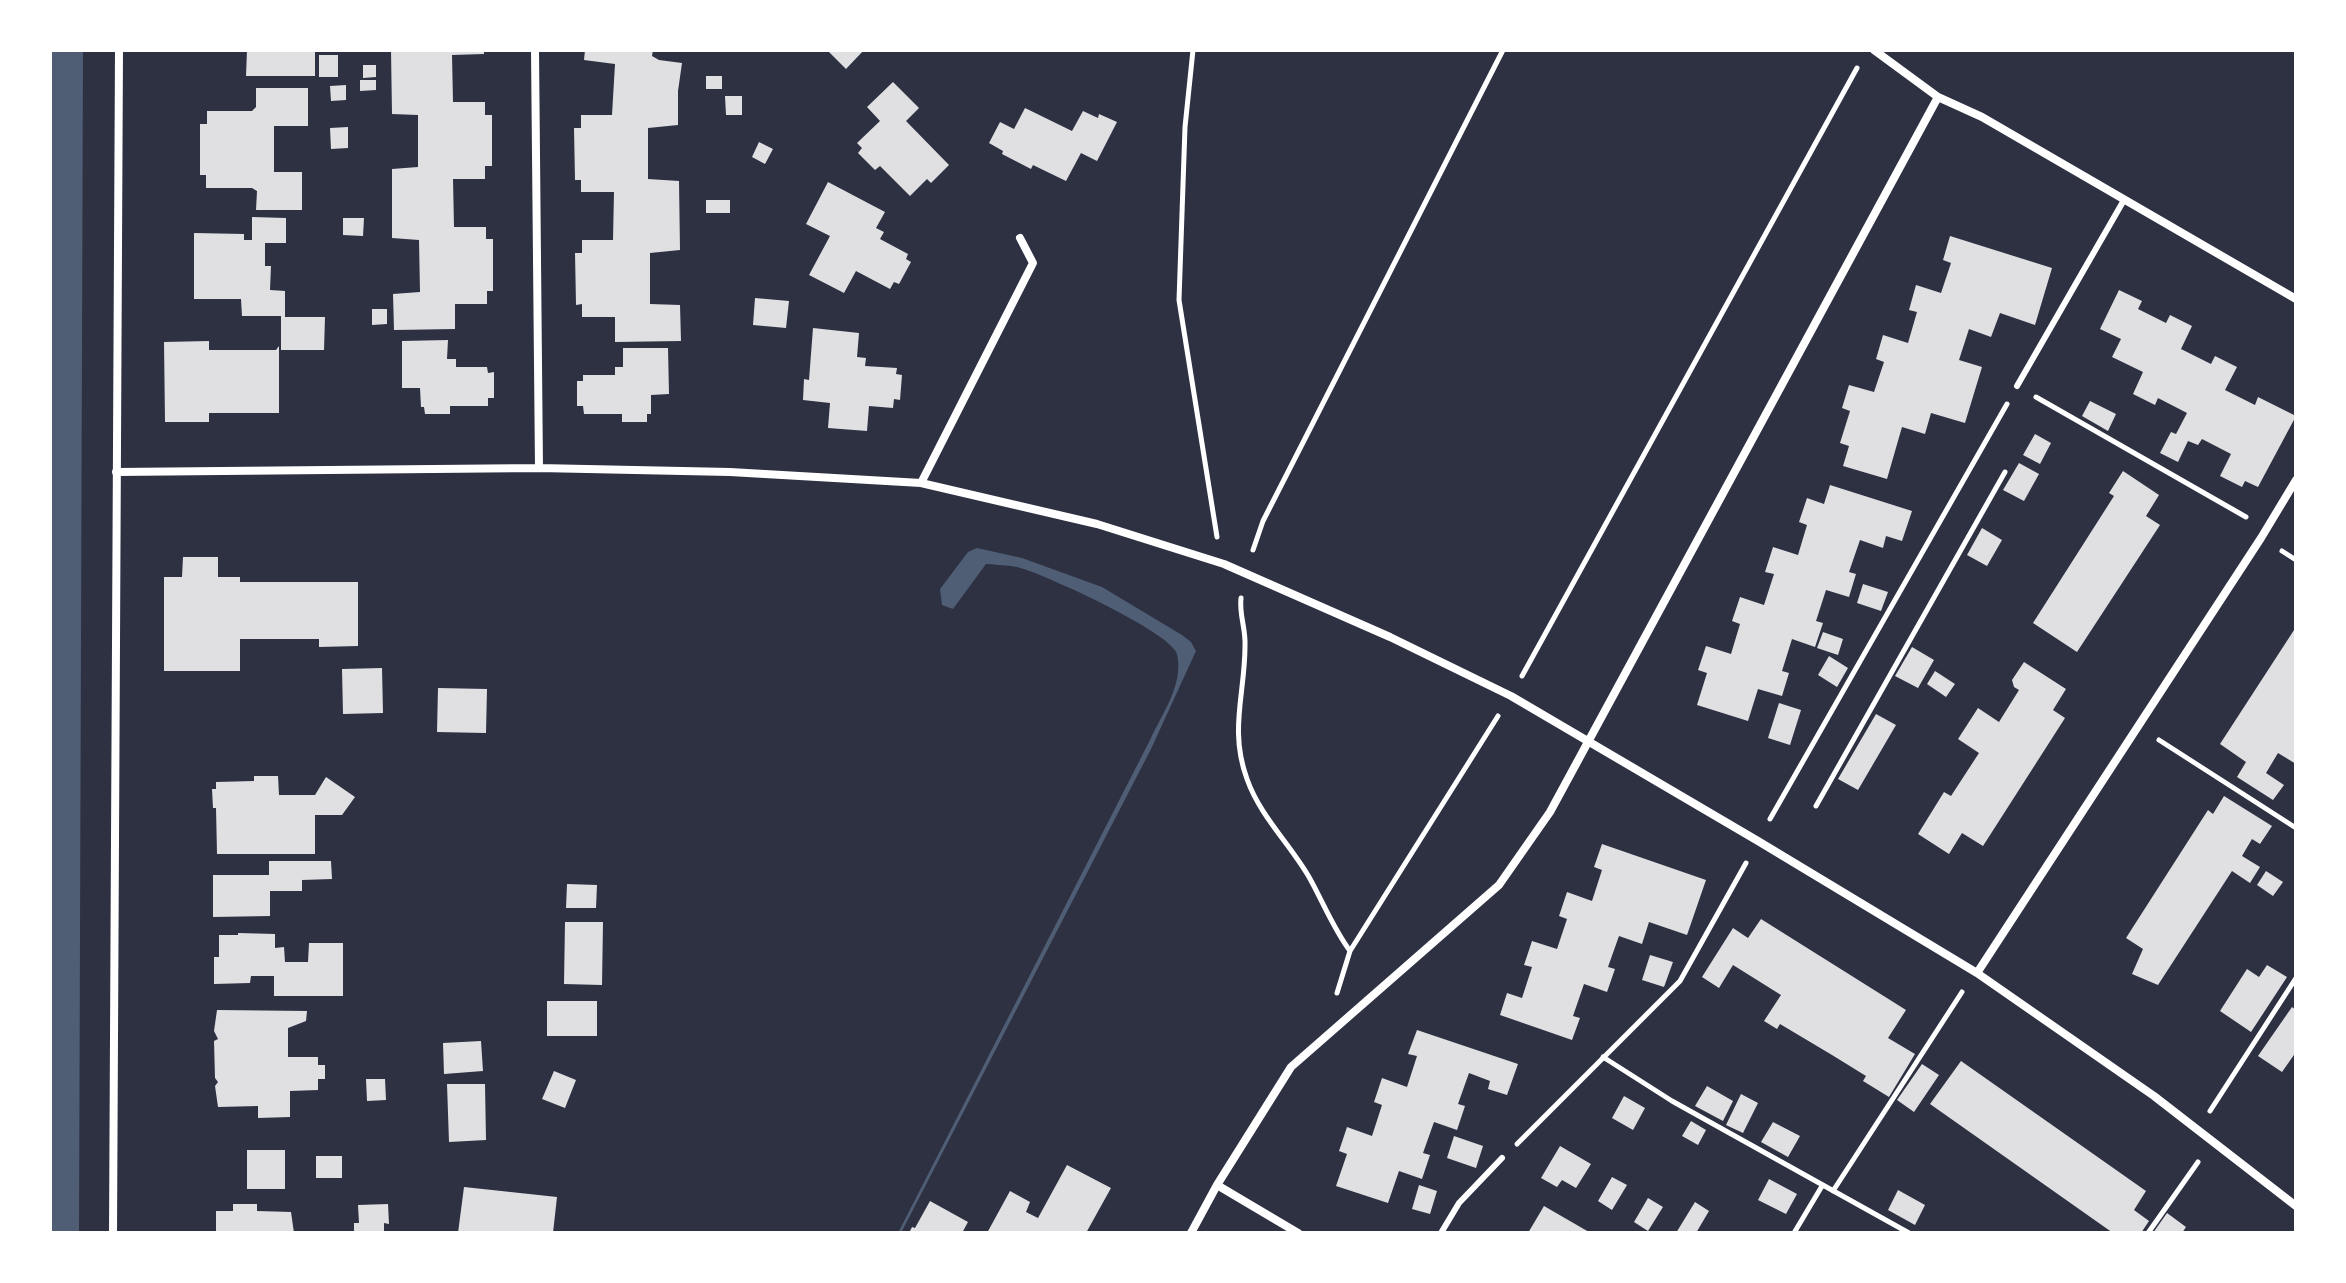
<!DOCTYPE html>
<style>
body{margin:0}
#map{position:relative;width:2346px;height:1283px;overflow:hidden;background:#2d3142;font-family:"PT Sans Narrow",sans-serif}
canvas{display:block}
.frame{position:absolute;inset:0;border:52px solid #fff;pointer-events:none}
</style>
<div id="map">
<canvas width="2346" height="1283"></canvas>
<div class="frame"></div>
</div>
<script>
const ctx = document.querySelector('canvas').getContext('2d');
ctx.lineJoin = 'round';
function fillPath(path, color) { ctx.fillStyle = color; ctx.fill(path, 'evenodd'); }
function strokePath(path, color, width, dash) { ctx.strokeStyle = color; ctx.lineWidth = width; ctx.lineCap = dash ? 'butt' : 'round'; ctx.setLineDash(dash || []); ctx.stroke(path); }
const water = new Path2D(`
 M 50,50 L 83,50 L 79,1233 L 50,1233 Z
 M 977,548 L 1022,558 L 1102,587 L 1182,635 L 1191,642 L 1196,651 L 1151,749 L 901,1233 L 898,1233 L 1150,740 C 1162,714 1184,684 1177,654 C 1171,632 1042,573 1017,567 C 1007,565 996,565 986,564 L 953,609 L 942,605 L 940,589 L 968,552 Z`);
const building = new Path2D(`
 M 247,50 L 315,50 L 315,76 L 246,76 Z
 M 391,50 L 484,50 L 484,54 L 452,55 L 453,102 L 485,102 L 485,115 L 492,115 L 492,166 L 485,166 L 485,179 L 453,179 L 454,227 L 486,227 L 486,239 L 493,239 L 493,291 L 487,291 L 487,304 L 455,304 L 455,329 L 394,330 L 393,294 L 420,292 L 419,240 L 392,238 L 392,169 L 418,167 L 418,115 L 392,114 Z
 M 585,50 L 653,50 L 652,56 L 659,60 L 682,63 L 678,91 L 678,125 L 648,128 L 648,179 L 679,181 L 680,250 L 650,253 L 650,304 L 680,305 L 681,341 L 615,342 L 615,317 L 582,317 L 582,304 L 576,305 L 575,253 L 582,253 L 582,240 L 613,240 L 614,192 L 581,192 L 581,180 L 575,180 L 574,128 L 581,128 L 581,115 L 612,115 L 615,64 L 584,60 Z
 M 827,50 L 864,50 L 846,69 Z
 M 319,55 L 338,55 L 338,77 L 319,77 Z
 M 363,65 L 376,65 L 376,77 L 363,78 Z
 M 706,76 L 722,76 L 722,89 L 706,89 Z
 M 360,80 L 376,80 L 376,90 L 360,91 Z
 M 893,82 L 919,108 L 906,121 L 949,165 L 931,183 L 927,179 L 910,196 L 880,166 L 875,170 L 858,153 L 862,148 L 857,143 L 880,121 L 867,107 Z
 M 346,85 L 346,100 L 331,101 L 330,86 Z
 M 256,88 L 308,88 L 308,126 L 274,126 L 274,172 L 302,172 L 302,210 L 256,210 L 257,191 L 252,188 L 206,188 L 206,175 L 200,175 L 200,124 L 207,124 L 207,111 L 252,111 L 256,107 Z
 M 725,96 L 742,96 L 742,115 L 726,115 Z
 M 1025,108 L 1072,131 L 1083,111 L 1098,118 L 1099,114 L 1117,122 L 1097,161 L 1081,153 L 1066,181 L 1033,165 L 1031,169 L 1002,154 L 1003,151 L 989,143 L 1000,122 L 1014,129 Z
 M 348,127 L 348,148 L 331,149 L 330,128 Z
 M 759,142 L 773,149 L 765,164 L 752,157 Z
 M 828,182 L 885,212 L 876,228 L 884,232 L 880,239 L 908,254 L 906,259 L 911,262 L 899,284 L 894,282 L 890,289 L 856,271 L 844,293 L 809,275 L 830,236 L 806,224 Z
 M 706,200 L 730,200 L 730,213 L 706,213 Z
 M 252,217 L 286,218 L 286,243 L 265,243 L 265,266 L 271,266 L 270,290 L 285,291 L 285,317 L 325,317 L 324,350 L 281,350 L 281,316 L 242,316 L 241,299 L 194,299 L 194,233 L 244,234 L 244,240 L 252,240 Z
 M 343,218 L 364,218 L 363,236 L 343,235 Z
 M 1950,236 L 2052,268 L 2035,325 L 2000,313 L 1991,337 L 1969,329 L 1959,360 L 1982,367 L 1965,423 L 1931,413 L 1925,434 L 1902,427 L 1887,479 L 1843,466 L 1849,446 L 1840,443 L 1850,411 L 1842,408 L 1849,385 L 1874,392 L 1884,362 L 1876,359 L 1883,335 L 1908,343 L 1917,312 L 1909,310 L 1916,285 L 1941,293 L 1951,263 L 1943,260 Z
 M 2119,290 L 2142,301 L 2138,309 L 2166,323 L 2170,315 L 2192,326 L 2181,349 L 2211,364 L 2215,356 L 2237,367 L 2225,390 L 2255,405 L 2258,397 L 2296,416 L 2258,487 L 2245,481 L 2242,487 L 2220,476 L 2231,454 L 2202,439 L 2198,445 L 2188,441 L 2178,462 L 2160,453 L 2171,432 L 2176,434 L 2187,413 L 2158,398 L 2155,405 L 2133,394 L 2143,372 L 2112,357 L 2121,339 L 2100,329 Z
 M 755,298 L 789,301 L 786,328 L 753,325 Z
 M 372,309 L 387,309 L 387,324 L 372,325 Z
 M 813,328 L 859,333 L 857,357 L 866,358 L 865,366 L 897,368 L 896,374 L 902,375 L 900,400 L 894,399 L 893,408 L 869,406 L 867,431 L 828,428 L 830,403 L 803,400 L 804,379 L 809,380 Z
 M 448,340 L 447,359 L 456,359 L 456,367 L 487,367 L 488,373 L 494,372 L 494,398 L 488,398 L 488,406 L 450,406 L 450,414 L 425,414 L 424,407 L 421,407 L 420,388 L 402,388 L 402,341 Z
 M 209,341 L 209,350 L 276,350 L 279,346 L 279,413 L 209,413 L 209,422 L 165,422 L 164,342 Z
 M 623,348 L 668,348 L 669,394 L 651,395 L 651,414 L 647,414 L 647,422 L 622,422 L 622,414 L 584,414 L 583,406 L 577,406 L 577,381 L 583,381 L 583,375 L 615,375 L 615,367 L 623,367 Z
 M 2090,401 L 2116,414 L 2108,431 L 2082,416 Z
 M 2035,434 L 2051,443 L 2040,464 L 2023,455 Z
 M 2019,463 L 2039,474 L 2024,501 L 2003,490 Z
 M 2123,471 L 2159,495 L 2146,516 L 2160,525 L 2077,652 L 2033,623 L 2114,496 L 2109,493 Z
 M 1830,485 L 1912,511 L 1902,541 L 1886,536 L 1883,548 L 1860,540 L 1849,572 L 1856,574 L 1849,597 L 1826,590 L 1816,621 L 1823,623 L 1815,647 L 1792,639 L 1782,671 L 1789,673 L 1782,696 L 1758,689 L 1748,721 L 1697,705 L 1707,673 L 1698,670 L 1706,646 L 1731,654 L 1740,624 L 1732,621 L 1740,597 L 1764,605 L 1774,574 L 1765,572 L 1773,547 L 1798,555 L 1807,525 L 1799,522 L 1807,498 L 1824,504 Z
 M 1982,528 L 2002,540 L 1987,566 L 1967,555 Z
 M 183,557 L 218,557 L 218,577 L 240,577 L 240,582 L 358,582 L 358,646 L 319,647 L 319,639 L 240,639 L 240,671 L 164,671 L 164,577 L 182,577 Z
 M 1863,584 L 1888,592 L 1881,611 L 1857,603 Z
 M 2296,627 L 2296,764 L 2278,753 L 2266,773 L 2284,785 L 2273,800 L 2237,777 L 2246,762 L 2220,744 Z
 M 1823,632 L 1843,639 L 1838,655 L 1817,648 Z
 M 1912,647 L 1934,660 L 1918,688 L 1895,676 Z
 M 1829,656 L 1848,668 L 1837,687 L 1818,675 Z
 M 2024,662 L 2066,689 L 2053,710 L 2065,718 L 1983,846 L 1962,833 L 1949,854 L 1918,834 L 1944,792 L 1951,796 L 1979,753 L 1958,739 L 1978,708 L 1999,722 L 2019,690 L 2014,687 L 2012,680 Z
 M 382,668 L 383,713 L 343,714 L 342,669 Z
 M 1935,671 L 1955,684 L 1946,697 L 1927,684 Z
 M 438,688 L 487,689 L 486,733 L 437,732 Z
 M 1779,703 L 1801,710 L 1790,745 L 1768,738 Z
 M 1876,714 L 1896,725 L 1858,790 L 1838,779 Z
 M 254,776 L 278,776 L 279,795 L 315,795 L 326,777 L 355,797 L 342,815 L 315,815 L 315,854 L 217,854 L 216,808 L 213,808 L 212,789 L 216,789 L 216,782 L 254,781 Z
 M 2224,796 L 2272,826 L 2260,844 L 2252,839 L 2242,856 L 2260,867 L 2250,883 L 2232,871 L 2158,985 L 2132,974 L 2143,949 L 2126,938 L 2208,810 L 2213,814 Z
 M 1602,844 L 1706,880 L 1687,935 L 1649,922 L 1642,944 L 1619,936 L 1608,967 L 1615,969 L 1607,992 L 1584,984 L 1573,1016 L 1580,1018 L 1572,1040 L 1500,1015 L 1507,993 L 1522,998 L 1532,967 L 1524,965 L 1532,941 L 1557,949 L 1567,919 L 1559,916 L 1567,892 L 1592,901 L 1602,870 L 1594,867 Z
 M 269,861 L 331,861 L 332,879 L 302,880 L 302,891 L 270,891 L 270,916 L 213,917 L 213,875 L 269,875 Z
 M 2266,871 L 2283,882 L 2273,896 L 2257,885 Z
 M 567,884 L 597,885 L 596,908 L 566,908 Z
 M 1761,919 L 1906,1010 L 1888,1038 L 1915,1054 L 1889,1097 L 1863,1081 L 1866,1076 L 1832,1055 L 1780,1024 L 1777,1029 L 1764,1021 L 1781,995 L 1733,965 L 1719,988 L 1702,977 L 1733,928 L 1748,938 Z
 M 565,922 L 603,922 L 602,985 L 564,984 Z
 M 238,933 L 275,934 L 275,948 L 284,947 L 285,962 L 308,962 L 309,943 L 343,943 L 343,996 L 274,996 L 274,976 L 251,976 L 250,983 L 214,984 L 214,957 L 219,957 L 219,935 L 238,935 Z
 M 1650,955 L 1673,962 L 1664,987 L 1642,980 Z
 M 2267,965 L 2287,977 L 2251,1032 L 2220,1011 L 2247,969 L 2259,977 Z
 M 547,1001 L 597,1001 L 597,1036 L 547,1036 Z
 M 2292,1007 L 2296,1010 L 2296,1052 L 2282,1072 L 2258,1056 Z
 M 217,1010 L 307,1011 L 306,1021 L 288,1028 L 288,1057 L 318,1057 L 318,1065 L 325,1065 L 325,1079 L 318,1079 L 318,1090 L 290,1091 L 290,1117 L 258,1118 L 258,1106 L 218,1107 L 215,1086 L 218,1082 L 215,1078 L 214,1041 L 218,1039 L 214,1031 Z
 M 1417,1030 L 1518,1064 L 1507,1095 L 1488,1089 L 1490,1081 L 1469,1073 L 1458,1104 L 1465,1106 L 1457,1130 L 1434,1122 L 1423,1153 L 1430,1155 L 1422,1179 L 1399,1171 L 1388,1203 L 1336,1186 L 1347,1154 L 1339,1151 L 1347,1127 L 1372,1136 L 1382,1105 L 1374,1102 L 1382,1078 L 1407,1087 L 1417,1056 L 1408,1054 Z
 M 481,1041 L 483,1071 L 444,1074 L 443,1043 Z
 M 1961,1061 L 2146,1191 L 2134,1210 L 2149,1221 L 2141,1233 L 2113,1233 L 1930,1104 Z
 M 1922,1064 L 1939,1075 L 1914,1112 L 1897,1100 Z
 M 554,1071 L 576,1080 L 565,1108 L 542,1099 Z
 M 366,1079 L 385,1079 L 386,1100 L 367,1101 Z
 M 447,1084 L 485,1084 L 486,1140 L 449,1142 Z
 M 1707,1086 L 1733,1101 L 1723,1121 L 1695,1106 Z
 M 1741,1094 L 1758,1103 L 1743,1133 L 1726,1125 Z
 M 1624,1096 L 1645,1108 L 1633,1130 L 1612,1118 Z
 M 1691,1121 L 1706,1130 L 1698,1145 L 1682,1136 Z
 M 1773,1122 L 1800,1136 L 1788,1157 L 1761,1142 Z
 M 1454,1136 L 1483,1146 L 1476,1168 L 1447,1158 Z
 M 1560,1146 L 1591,1164 L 1576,1188 L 1562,1180 L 1557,1187 L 1541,1178 Z
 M 247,1150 L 285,1150 L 285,1189 L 247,1189 Z
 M 316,1156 L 342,1156 L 342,1178 L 316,1178 Z
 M 1067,1165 L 1111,1188 L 1086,1233 L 987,1233 L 1010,1191 L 1030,1202 L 1026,1212 L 1038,1218 Z
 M 1612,1177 L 1627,1185 L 1612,1210 L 1598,1201 Z
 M 1769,1179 L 1797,1194 L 1786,1214 L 1758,1200 Z
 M 1419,1185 L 1437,1191 L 1430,1214 L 1412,1209 Z
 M 464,1187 L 557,1197 L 553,1233 L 458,1233 Z
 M 1898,1190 L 1925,1205 L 1915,1225 L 1888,1210 Z
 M 1648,1198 L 1663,1207 L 1648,1231 L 1634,1222 Z
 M 930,1201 L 968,1222 L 962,1233 L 909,1233 L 912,1227 L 915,1228 Z
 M 1695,1202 L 1709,1211 L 1696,1233 L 1676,1233 Z
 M 233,1204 L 257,1204 L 257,1211 L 291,1212 L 294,1233 L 216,1233 L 216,1211 L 233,1211 Z
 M 388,1204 L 389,1224 L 384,1223 L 384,1233 L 354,1233 L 354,1223 L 359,1223 L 358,1205 Z
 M 1544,1206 L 1582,1228 L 1591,1233 L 1528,1233 Z
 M 2167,1213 L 2186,1227 L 2182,1233 L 2153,1233 Z`);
const path = new Path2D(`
 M 1193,50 L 1185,127 L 1179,300 L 1217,537
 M 2036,397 L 2246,517
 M 1253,550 L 1263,521 L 1503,50
 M 2282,551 L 2296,560
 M 1241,598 C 1239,615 1246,629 1245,646 C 1245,694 1229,730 1247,779 C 1260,816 1290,844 1309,877 C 1323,902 1333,928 1350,951
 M 1522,676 L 1857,68
 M 2159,740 L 2296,828
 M 1816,806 L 2005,472
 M 1770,819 L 2007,404
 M 1337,993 L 1350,951 L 1498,716
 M 1603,1057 L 1672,1101 L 1909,1233
 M 2210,1111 L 2296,978
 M 1517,1144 L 1680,981 L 1746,863
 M 1833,1191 L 1962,992
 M 1794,1233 L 1822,1186
 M 2148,1233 L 2198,1162`);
const service = new Path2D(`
 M 2017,386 L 2124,200
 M 1441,1233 L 1459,1203 L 1502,1158`);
const minor = new Path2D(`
 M 535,50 L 539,468
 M 1874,50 L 1938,97 L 1982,117 L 2296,299
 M 116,472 L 539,468 L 730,472 L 921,483 L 1097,524 L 1224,564 L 1390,637 L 1511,696 L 1758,841 L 1977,973 L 2154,1096 L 2296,1206
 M 921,483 L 1033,263 L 1020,238
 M 1977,973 L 2261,538 L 2296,480
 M 1217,1185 L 1298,1233
 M 113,1233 L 119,50
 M 1191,1233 L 1217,1185 L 1291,1067 L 1499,885 L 1550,812 L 1938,97`);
fillPath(water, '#4f5d75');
fillPath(building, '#e0e0e3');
strokePath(path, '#fff', 5);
strokePath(service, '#fff', 6);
strokePath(minor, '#fff', 8);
</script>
